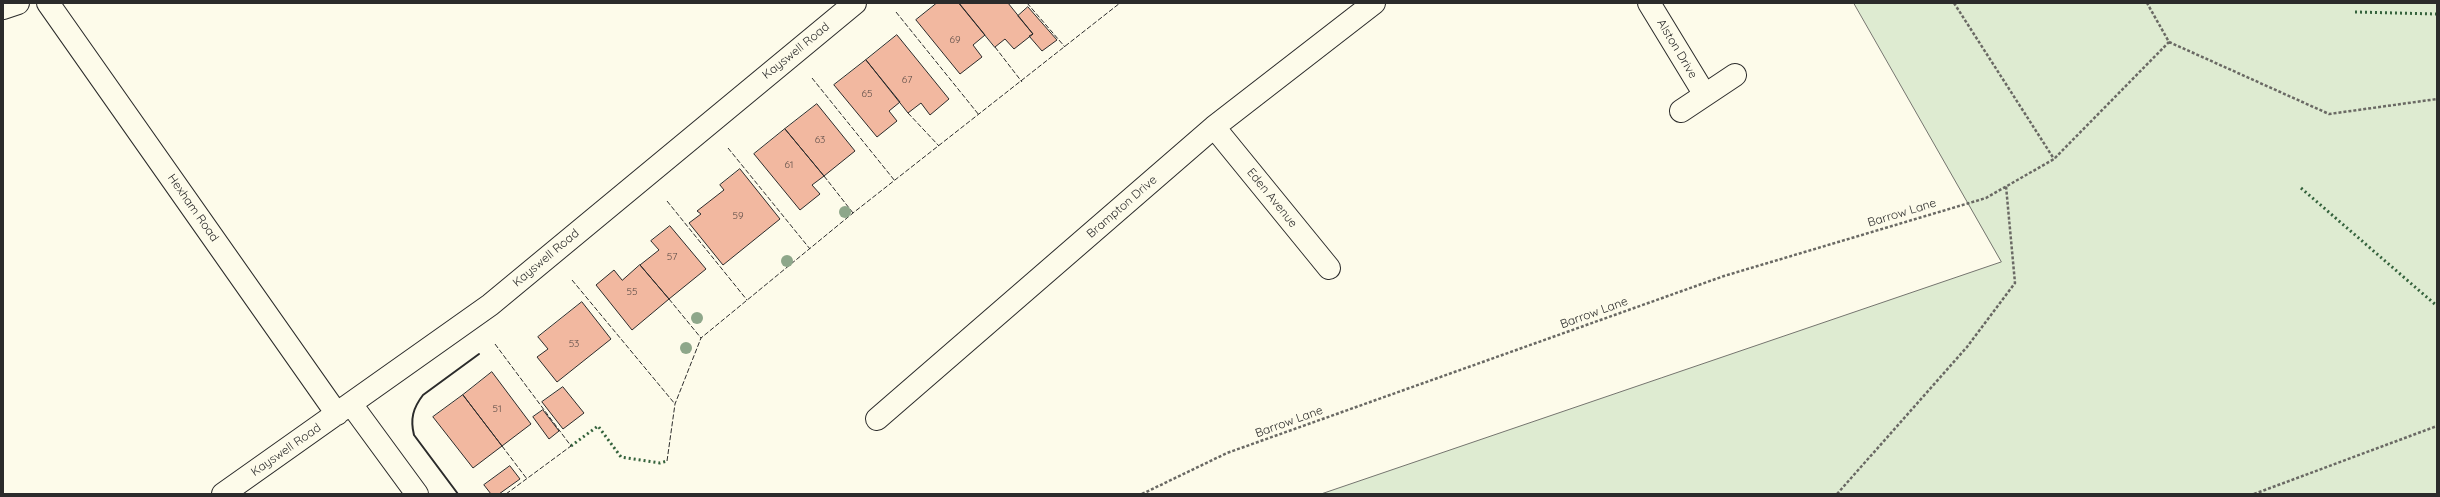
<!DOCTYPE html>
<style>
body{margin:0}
#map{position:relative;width:2440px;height:497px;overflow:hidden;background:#fdfbea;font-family:Quicksand,sans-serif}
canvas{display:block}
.frame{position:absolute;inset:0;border:4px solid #2b2b2b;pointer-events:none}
</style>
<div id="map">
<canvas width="2440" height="497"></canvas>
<div class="frame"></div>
</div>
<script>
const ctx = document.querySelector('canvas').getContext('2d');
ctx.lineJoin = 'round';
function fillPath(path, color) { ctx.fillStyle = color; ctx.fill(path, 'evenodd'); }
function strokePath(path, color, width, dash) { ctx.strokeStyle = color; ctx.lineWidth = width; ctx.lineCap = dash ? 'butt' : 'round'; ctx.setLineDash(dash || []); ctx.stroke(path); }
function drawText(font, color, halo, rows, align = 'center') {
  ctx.font = font + ' Quicksand,sans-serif'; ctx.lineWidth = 3; ctx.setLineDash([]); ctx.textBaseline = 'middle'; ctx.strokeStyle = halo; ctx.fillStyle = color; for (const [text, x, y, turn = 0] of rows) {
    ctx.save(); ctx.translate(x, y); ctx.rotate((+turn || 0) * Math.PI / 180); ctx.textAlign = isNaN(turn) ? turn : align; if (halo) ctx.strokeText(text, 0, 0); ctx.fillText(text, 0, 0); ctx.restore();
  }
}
const green = new Path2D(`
 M 1854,3 L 2437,3 L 2437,494 L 1321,494 L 2001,262 Z`);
const building = new Path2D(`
 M 937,3 L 959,3 L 985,35 L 973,45 L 982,57 L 960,74 L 916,20 Z
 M 959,3 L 1008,3 L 1033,34 L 1014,49 L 1005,39 L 995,47 Z
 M 1028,7 L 1057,40 L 1042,51 L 1029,36 L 1033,34 L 1018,16 Z
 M 897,35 L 949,99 L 930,115 L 921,103 L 908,113 L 866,60 Z
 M 866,60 L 900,102 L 889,111 L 897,121 L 877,137 L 834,85 Z
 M 817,104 L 855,151 L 824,176 L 785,129 Z
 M 785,129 L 824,176 L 812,185 L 820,194 L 800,210 L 754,154 Z
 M 740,169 L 780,219 L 723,265 L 689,223 L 701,214 L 697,211 L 724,190 L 720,185 Z
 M 670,226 L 706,269 L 669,299 L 640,265 L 659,250 L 651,241 Z
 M 640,265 L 669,299 L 632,330 L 596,285 L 614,270 L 622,280 Z
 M 582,302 L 611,339 L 557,382 L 537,357 L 548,349 L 538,337 Z
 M 492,372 L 531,424 L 502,446 L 463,395 Z
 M 563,387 L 584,413 L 563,429 L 542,402 Z
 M 463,395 L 502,446 L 473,468 L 433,417 Z
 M 543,410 L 559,431 L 549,439 L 533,417 Z
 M 510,466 L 520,479 L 499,494 L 491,494 L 484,485 Z`);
const path = new Path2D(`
 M 1954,3 L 2054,159
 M 2169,42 L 2329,114 L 2437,99
 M 1142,494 L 1227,453 L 1724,276 L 1986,198 L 2054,159 L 2169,42 L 2147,3
 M 1837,494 L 1967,347 L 2015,283 L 2006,186
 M 2254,494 L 2437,426`);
const street = new Path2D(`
 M 48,3 L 337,414
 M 1649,3 L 1705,95
 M 1681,111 L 1735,75
 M 1214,127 L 1329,268
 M 351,404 L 417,494
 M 877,419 L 1214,127 L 1374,3
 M 223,494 L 490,305 L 855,3`);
const secondary = new Path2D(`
 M 3,8 L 18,3`);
const hedge = new Path2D(`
 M 2355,12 L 2437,14
 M 2301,188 L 2437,306
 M 571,446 L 598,426 L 621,457 L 660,463 L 667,461`);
const fence = new Path2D(`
 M 1027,3 L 1065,47
 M 896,12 L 979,115
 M 995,47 L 1022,82
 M 812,78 L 895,181
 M 908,113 L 939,146
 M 728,148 L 810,249
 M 824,176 L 853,213
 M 667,201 L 747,300
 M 572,280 L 675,404
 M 669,299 L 701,338
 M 495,344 L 571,446 L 506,494
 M 502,446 L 527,479
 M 667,461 L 675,404 L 701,338 L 853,213 L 1120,3`);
const wall = new Path2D(`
 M 458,494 L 414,435 C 410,419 413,408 423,395 L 479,354`);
const trees = [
 [845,212],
 [787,261],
 [697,318],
 [686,348]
];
const numberNames = [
 ["69",955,40],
 ["67",907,80],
 ["65",867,94],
 ["63",820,140],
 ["61",789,165],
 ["59",738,216],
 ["57",672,257],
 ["55",632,292],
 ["53",574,344],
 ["51",497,409]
];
const streetNames = [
 ["Alston Drive",1677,49,59],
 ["Kayswell Road",796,51,-39],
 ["Eden Avenue",1272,198,51],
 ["Brampton Drive",1122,207,-41],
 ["Hexham Road",193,208,55],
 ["Barrow Lane",1902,213,-17],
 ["Kayswell Road",546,258,-40],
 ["Barrow Lane",1594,313,-20],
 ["Barrow Lane",1289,422,-20],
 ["Kayswell Road",286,450,-35]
];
fillPath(green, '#deebd1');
strokePath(green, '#74746e', 1);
fillPath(building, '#f2b8a0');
strokePath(building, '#2b2b2b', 1);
strokePath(street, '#2b2b2b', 24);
strokePath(secondary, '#2b2b2b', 24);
strokePath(path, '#6a6964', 2.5, [3, 2]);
strokePath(street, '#fdfbea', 22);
strokePath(secondary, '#fdfbea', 22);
strokePath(hedge, '#34623c', 3, [2, 3]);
strokePath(fence, '#2b2b2b', 1, [5, 2]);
strokePath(wall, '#2b2b2b', 2);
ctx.fillStyle = '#8ea78a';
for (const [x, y] of trees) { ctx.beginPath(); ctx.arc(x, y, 6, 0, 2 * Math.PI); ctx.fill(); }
drawText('10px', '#5d4e48', null, numberNames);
drawText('12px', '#2b2b2b', '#fdfbea', streetNames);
</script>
